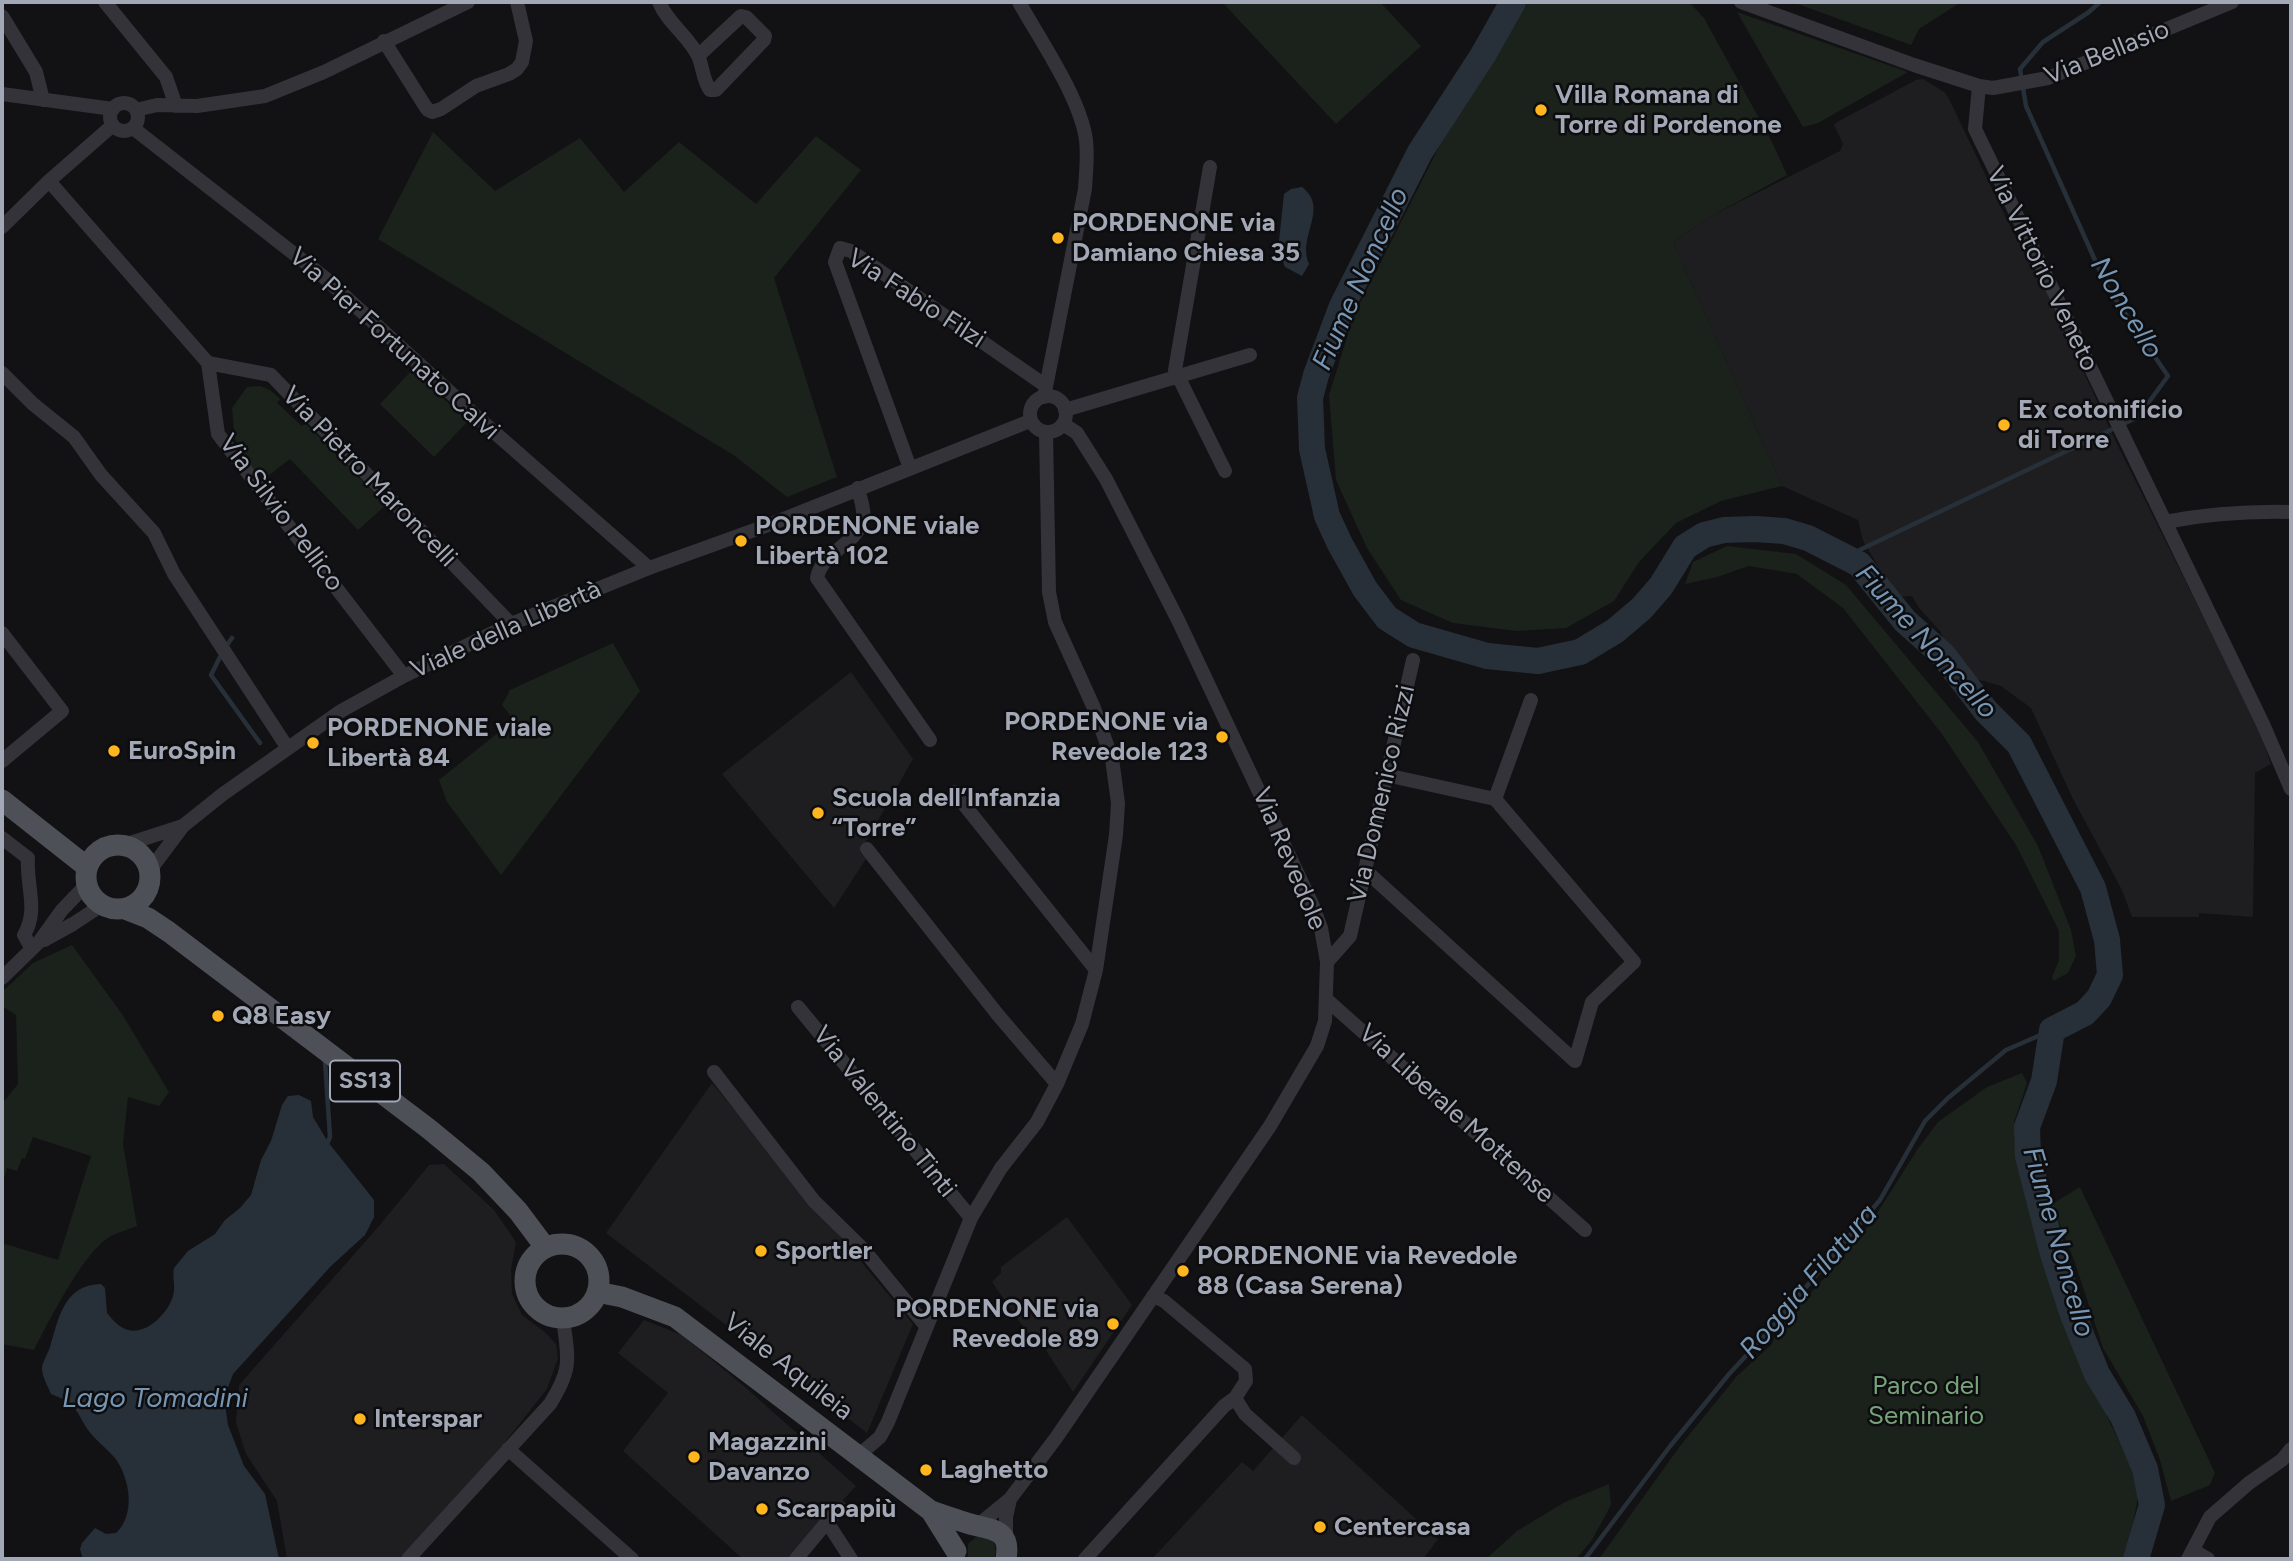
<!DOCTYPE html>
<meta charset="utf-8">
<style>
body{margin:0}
#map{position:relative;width:2293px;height:1561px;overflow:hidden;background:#121214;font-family:Figtree,sans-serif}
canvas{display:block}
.frame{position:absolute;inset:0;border:4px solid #a2a8b5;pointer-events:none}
</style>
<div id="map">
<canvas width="2293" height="1561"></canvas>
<div class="frame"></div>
</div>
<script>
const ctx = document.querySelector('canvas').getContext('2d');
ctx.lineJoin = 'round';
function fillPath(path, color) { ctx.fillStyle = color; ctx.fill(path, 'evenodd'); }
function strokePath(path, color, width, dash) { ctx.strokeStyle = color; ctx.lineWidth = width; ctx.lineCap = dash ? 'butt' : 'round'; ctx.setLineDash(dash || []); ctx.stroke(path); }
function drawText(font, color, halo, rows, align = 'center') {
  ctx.font = font + ' Figtree,sans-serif'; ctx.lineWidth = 5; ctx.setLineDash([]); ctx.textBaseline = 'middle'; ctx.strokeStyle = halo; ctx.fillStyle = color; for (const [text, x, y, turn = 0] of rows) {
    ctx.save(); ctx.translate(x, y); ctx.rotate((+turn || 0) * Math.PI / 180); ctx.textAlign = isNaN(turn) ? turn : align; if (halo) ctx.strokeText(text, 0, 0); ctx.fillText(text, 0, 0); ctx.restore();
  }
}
const built = new Path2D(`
 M 1923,79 L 1944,92 L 1948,97 L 2009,224 L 2043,285 L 2118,446 L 2257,724 L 2271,764 L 2255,773 L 2253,917 L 2199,913 L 2199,917 L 2132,917 L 2122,890 L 2073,799 L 2031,708 L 2001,686 L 1966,676 L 1962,664 L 1946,645 L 1940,631 L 1919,608 L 1912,596 L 1897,597 L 1863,541 L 1858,520 L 1782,486 L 1673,242 L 1713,215 L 1840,151 L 1843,144 L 1834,125 L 1837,122 L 1916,80 Z
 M 851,672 L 913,759 L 860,852 L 866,859 L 834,908 L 722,774 Z
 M 712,1083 L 913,1324 L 867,1433 L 606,1233 Z
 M 444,1164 L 494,1210 L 516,1242 L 511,1270 L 512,1294 L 522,1315 L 546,1333 L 556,1344 L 558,1358 L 547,1389 L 483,1470 L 399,1559 L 287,1559 L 277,1501 L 246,1454 L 236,1423 L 239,1385 L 379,1226 L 429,1165 Z
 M 1067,1217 L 1132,1305 L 1073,1392 L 1036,1335 L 1031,1338 L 992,1282 L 1001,1273 L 1001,1267 Z
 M 644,1320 L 682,1335 L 744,1386 L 856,1486 L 789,1559 L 743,1559 L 623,1451 L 668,1393 L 618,1353 Z
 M 1302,1415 L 1438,1539 L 1423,1559 L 1152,1559 L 1242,1462 L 1253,1471 Z`);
const green = new Path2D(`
 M 1222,2 L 1380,2 L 1421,46 L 1336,124 Z
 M 1521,2 L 1689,2 L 1704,18 L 1772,142 L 1787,175 L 1713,215 L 1673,242 L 1782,486 L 1721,501 L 1676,523 L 1639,562 L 1614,601 L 1566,628 L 1517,631 L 1453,623 L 1401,600 L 1367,548 L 1336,480 L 1329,395 L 1354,315 L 1444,137 Z
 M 1792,2 L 1961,2 L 1919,29 L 1911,45 Z
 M 1737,12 L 1908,72 L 1818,123 L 1803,127 Z
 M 433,132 L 495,191 L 580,138 L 624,192 L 679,142 L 756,204 L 816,136 L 861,170 L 774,278 L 837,477 L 787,497 L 735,456 L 378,239 Z
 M 412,370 L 468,421 L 434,457 L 380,404 Z
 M 260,386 L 270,390 L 280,399 L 277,403 L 302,426 L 305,423 L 386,505 L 358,530 L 290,459 L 264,479 L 255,469 L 251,470 L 235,439 L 232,408 L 247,387 Z
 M 1727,546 L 1796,554 L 1846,585 L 1978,742 L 2038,846 L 2071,930 L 2076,956 L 2068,973 L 2053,981 L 2052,977 L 2059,960 L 2059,931 L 2016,845 L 1942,734 L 1843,608 L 1797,574 L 1749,566 L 1717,577 L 1685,584 L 1693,562 Z
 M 613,643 L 640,691 L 501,875 L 447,802 L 439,780 L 514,720 L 502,705 L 510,690 Z
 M 72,945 L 122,1014 L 169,1092 L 159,1106 L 128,1097 L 123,1144 L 137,1226 C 129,1229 119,1232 111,1236 C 84,1251 49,1321 34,1350 L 2,1344 L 2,1243 L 58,1260 L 91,1156 L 33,1137 L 25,1159 L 22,1158 L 17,1171 L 7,1168 L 2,1185 L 2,1139 L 4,1136 L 2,1104 L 18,1084 L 16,1015 L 2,1006 L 2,992 L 33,963 Z
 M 2022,1073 L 2027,1083 L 2014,1122 L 2030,1214 L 2079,1357 L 2131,1467 L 2138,1496 L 2131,1537 L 2122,1559 L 1599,1559 L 1680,1446 L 1737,1376 L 1772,1344 L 1778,1328 L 1834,1268 L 1871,1223 L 1917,1150 L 1938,1122 L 1987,1087 Z
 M 2080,1187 L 2215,1473 L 2210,1485 L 2171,1501 L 2160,1460 L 2143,1416 L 2103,1348 L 2075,1263 L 2052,1204 Z
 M 1609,1484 L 1611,1505 L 1592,1540 L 1576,1559 L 1486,1559 L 1517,1531 L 1565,1502 Z
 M 981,1536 L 994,1542 L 996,1552 L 994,1559 L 968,1558 L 968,1544 L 976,1537 Z`);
const water = new Path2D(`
 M 1302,187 C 1330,209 1297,235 1309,264 L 1302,276 L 1285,267 L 1278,250 L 1284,194 L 1291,189 Z
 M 299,1095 L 311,1101 L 313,1117 L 328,1142 L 374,1200 L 374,1217 L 365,1235 L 331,1266 L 233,1374 L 224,1398 L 228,1425 L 244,1466 L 265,1494 L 279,1559 L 83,1559 L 80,1549 L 82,1543 L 95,1528 L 106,1534 L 116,1533 C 136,1515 130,1478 115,1458 C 108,1450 99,1443 92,1435 C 75,1414 82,1406 51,1394 C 48,1386 42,1377 42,1368 C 43,1360 48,1354 50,1347 C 59,1317 64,1285 101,1284 L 105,1288 L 107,1313 C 111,1318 117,1325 123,1328 C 143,1339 168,1314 173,1296 C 176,1288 172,1277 174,1268 L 188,1251 L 215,1234 L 225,1220 L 240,1208 L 251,1195 L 261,1160 L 271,1141 L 282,1105 L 288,1096 Z`);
const stream = new Path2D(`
 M 1847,556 L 2138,417 L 2168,376 L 2107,287 L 2026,106 L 2020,69 L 2043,42 L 2089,12 L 2100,2
 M 227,645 L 232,638
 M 220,657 L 211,675 L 260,743
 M 325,1061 L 330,1137 L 326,1146
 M 1585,1559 L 1671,1445 L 1730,1373 L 1767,1333 L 1880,1200 L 1925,1121 L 1948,1098 L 2006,1050 L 2052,1030`);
const river = new Path2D(`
 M 1513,2 L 1483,55 L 1420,152 L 1342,306 L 1316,375 L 1310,398 L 1312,449 L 1327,516 L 1340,544 L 1365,589 L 1387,618 L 1414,635 L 1487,656 L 1538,661 L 1580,652 L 1615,631 L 1642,608 L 1661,586 L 1685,547 L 1704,535 L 1724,530 L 1755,529 L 1784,531 L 1808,538 L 1859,564 L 1905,621 L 1943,655 L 1986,711 L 2019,744 L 2093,888 L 2107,940 L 2110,975 L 2099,998 L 2085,1013 L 2052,1030 L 2044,1081 L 2027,1127 L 2028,1156 L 2053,1254 L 2073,1315 L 2097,1374 L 2123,1417 L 2145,1469 L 2152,1505 L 2136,1559`);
const street = new Path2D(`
 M 105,2 L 166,77 L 176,106
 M 659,2 C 668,24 690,37 699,58 C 703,69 703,80 710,90 L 716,90 L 764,40 L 765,36 L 746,17 L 741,16 L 698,56
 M 1019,2 C 1040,40 1080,97 1086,140 C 1088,156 1086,172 1085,189 L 1044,397
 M 1741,2 L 1914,65 L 1979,86 L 1993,88 L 2048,78 L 2232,2
 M 2,16 L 36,72 L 43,100
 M 384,41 L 425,106 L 428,110 L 432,112 L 441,109 L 476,86 L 509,74 L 517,69 L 522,62 L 526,41 L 517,2
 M 1979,86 L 1975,129 L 2263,724 L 2291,789
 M 2,94 L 113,109
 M110 117a14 14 0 1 1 28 0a14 14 0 1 1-28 0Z
 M 136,110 L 157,105 L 197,106 L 265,96 L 324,72 L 468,2
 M 133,128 L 325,278 L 477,417 L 649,568
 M 1210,167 L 1175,370 L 1225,471
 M 49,181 L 208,363 L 218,434 L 404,676
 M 2,227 L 49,181 L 113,125
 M 208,363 L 271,375 L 511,624
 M 2,373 L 33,404 L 74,437 L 101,475 L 154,533 L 174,574 L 287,747
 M1030 414a18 18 0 1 1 36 0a18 18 0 1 1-36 0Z
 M 1065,410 L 1250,355
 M 910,468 L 835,262 L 840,248 L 851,251 L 1046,386
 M 858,488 C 860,499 866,511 862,522 C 854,546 821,553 817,578 L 930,740
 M 2165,522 C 2207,514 2248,511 2291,512
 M 2,633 L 62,711 L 2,761
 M 954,792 L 1096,970
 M 1495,799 L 1531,700
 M 2,838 L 28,858 C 26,886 39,910 24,935 L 32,949
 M 124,845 L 183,826
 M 867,849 L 998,1015 L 1057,1084
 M 150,870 L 183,826 L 223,794 L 341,711 L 404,676 L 511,624 L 649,568 L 771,524 L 1030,421
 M 1366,871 L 1575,1061 L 1592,1002 L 1634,962 L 1495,799 L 1386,775
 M 44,940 L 73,924 L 102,905
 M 1327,962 L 1350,936 L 1413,660
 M 2,978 L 39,942 L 62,910 L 86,885
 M 1326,999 L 1585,1230
 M 798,1007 L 971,1218
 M 714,1072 L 814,1201 L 863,1249 L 926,1326
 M 1153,1296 L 1164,1301 L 1245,1369 L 1246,1381 L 1235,1398 L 1245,1414 L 1294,1458
 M 508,1449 L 632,1559
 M 858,1456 L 880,1437 L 888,1422 L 971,1218 L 1001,1168 L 1037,1122 L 1057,1084 L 1082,1024 L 1096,970 L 1116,835 L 1118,803 L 1112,759 L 1094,708 L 1055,622 L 1049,592 L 1046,433
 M 827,1522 L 840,1508
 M 977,1526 L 1010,1499 L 1056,1438 L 1270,1126 L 1317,1046 L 1325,1021 L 1327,962 L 1321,928 L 1312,904 L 1178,620 L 1106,479 L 1077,433 L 1063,424
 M 1006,1542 L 1006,1517 L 1010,1499
 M 2193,1550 L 2208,1559
 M 408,1559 L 550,1404 C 573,1367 568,1359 563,1318
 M 796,1559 L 827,1522 L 851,1559
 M 1085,1559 L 1224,1406 L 1235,1398
 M 2188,1559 L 2210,1517 L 2249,1483 L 2282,1460 L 2291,1449`);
const primary = new Path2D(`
 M 2,800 L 87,867
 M86 877a32 32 0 1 1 64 0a32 32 0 1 1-64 0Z
 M 125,909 L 148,918 L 169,932 L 429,1129 L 481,1172 L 518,1211 L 545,1247
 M525 1281a37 37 0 1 1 74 0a37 37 0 1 1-74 0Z
 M 597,1292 L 622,1297 L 675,1317 L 931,1511 C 945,1516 959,1521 974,1525 C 995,1530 1011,1531 1006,1559
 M 931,1511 L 956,1551`);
const markers = [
 [1541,110,7,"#ffb61e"],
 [1058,238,7,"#ffb61e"],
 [2004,425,7,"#ffb61e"],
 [741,541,7,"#ffb61e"],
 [1222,737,7,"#ffb61e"],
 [313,743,7,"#ffb61e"],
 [114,751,7,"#ffb61e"],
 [818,813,7,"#ffb61e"],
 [218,1016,7,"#ffb61e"],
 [761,1251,7,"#ffb61e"],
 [1183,1271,7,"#ffb61e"],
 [1113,1324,7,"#ffb61e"],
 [360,1419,7,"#ffb61e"],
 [694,1457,7,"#ffb61e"],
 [926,1470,7,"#ffb61e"],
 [762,1509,7,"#ffb61e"],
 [1320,1527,7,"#ffb61e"]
];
const shields = [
 [365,1081,70]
];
const shieldNames = [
 ["SS13",365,1081]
];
const streetNames = [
 ["Via Bellasio",2107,53,-22],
 ["Via Vittorio Veneto",2042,269,64],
 ["Via Fabio Filzi",916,299,33],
 ["Via Pier Fortunato Calvi",394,344,42],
 ["Via Pietro Maroncelli",369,477,46],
 ["Via Silvio Pellico",281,513,53],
 ["Viale della Libertà",506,630,-24],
 ["Via Domenico Rizzi",1382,794,-77],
 ["Via Revedole",1289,859,67],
 ["Via Valentino Tinti",884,1112,51],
 ["Via Liberale Mottense",1456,1114,42],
 ["Viale Aquileia",788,1367,38]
];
const poiNames = [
 ["Villa Romana di",1555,95],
 ["Torre di Pordenone",1555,125],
 ["PORDENONE via",1072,223],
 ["Damiano Chiesa 35",1072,253],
 ["Ex cotonificio",2018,410],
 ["di Torre",2018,440],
 ["PORDENONE viale",755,526],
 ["Libertà 102",755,556],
 ["PORDENONE via",1208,722,"right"],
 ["Revedole 123",1208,752,"right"],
 ["PORDENONE viale",327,728],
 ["Libertà 84",327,758],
 ["EuroSpin",128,751],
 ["Scuola dell’Infanzia",832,798],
 ["“Torre”",832,828],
 ["Q8 Easy",232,1016],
 ["Sportler",775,1251],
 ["PORDENONE via Revedole",1197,1256],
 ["88 (Casa Serena)",1197,1286],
 ["PORDENONE via",1099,1309,"right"],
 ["Revedole 89",1099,1339,"right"],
 ["Interspar",374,1419],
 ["Magazzini",708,1442],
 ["Davanzo",708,1472],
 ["Laghetto",940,1470],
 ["Scarpapiù",776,1509],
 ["Centercasa",1334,1527]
];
const parkNames = [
 ["Parco del",1926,1386],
 ["Seminario",1926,1416]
];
const waterNames = [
 ["Fiume Noncello",1361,279,-66],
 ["Noncello",2126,308,59],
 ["Fiume Noncello",1926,642,48],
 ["Fiume Noncello",2058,1242,74],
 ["Roggia Filatura",1809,1282,-49],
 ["Lago Tomadini",155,1399]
];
fillPath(built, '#1e1e21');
fillPath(green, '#1a221b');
fillPath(water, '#273038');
strokePath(stream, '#273038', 4.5);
strokePath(river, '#273038', 26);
strokePath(street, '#333339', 14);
strokePath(primary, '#4e5058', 21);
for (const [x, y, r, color] of markers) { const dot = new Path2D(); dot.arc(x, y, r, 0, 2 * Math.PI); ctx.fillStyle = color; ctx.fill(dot); strokePath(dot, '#0d0d0f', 2.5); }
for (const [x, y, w] of shields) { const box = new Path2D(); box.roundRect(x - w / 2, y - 20.5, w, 41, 5); ctx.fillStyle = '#0d0d0f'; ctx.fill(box); strokePath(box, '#a2a8b5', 2); }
drawText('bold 24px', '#a2a8b5', null, shieldNames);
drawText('26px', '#a2a8b5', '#0d0d0f', streetNames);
drawText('bold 26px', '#a2a8b5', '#0d0d0f', poiNames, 'left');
drawText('26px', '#77a27a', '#0d0d0f', parkNames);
drawText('italic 28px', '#7696b4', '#0d0d0f', waterNames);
</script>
